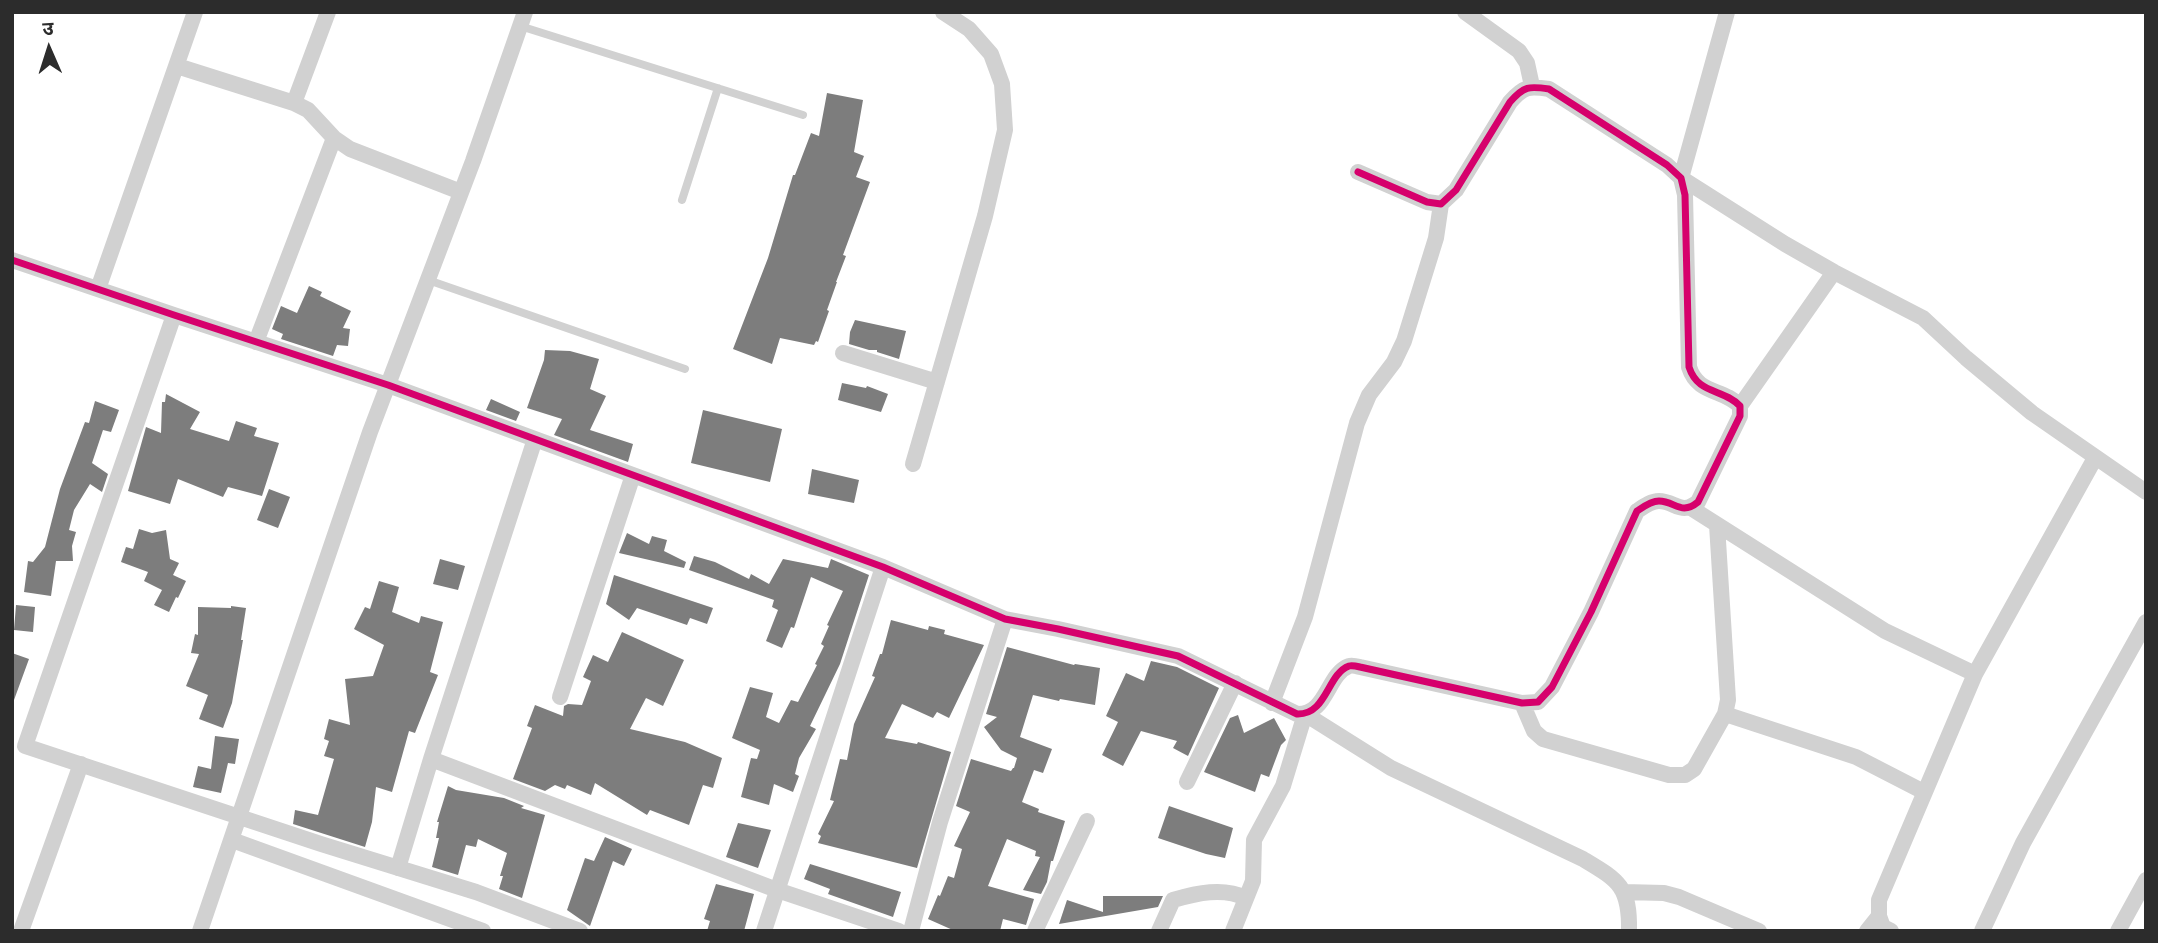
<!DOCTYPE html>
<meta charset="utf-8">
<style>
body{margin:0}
#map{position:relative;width:2158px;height:943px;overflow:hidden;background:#fff;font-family:"Golos Text","Noto Sans Devanagari",sans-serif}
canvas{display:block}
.frame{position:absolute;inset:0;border:14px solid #2c2c2c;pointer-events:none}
.north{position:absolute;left:14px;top:14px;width:70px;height:70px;-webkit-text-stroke:5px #fff;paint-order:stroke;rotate:357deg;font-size:19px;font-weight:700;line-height:28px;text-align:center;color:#2c2c2c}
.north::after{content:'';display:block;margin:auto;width:24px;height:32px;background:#2c2c2c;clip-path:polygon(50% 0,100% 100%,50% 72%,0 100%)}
</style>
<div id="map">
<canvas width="2158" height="943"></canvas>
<div class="frame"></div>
<div class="north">उ</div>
</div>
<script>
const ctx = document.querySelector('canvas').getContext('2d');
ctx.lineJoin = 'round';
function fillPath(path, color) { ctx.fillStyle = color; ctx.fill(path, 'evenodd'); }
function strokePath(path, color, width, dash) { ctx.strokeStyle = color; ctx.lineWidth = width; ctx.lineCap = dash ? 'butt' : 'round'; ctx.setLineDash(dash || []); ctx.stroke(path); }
const building = new Path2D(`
 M 827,93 L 863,100 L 854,152 L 864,156 L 856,177 L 870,182 L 843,255 L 846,256 L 836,282 L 837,282 L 827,310 L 829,311 L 818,342 L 816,341 L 814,345 L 780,338 L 772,364 L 733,349 L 768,258 L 793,175 L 795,175 L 811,133 L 819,136 Z
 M 309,286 L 322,292 L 320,296 L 351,311 L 343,328 L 350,329 L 348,346 L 337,345 L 333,356 L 281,339 L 283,334 L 272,329 L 281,306 L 297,313 Z
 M 855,320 L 906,331 L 899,359 L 877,352 L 877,350 L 869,350 L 849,344 L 850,332 Z
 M 545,350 L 570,351 L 599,359 L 590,389 L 606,396 L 590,430 L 633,444 L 628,462 L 554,435 L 562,419 L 527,408 L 544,360 Z
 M 842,383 L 866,388 L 867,386 L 888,394 L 881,412 L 838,400 Z
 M 166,394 L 200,412 L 190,429 L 229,441 L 236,421 L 257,428 L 254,436 L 279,443 L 262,496 L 228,487 L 223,497 L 178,479 L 170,504 L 128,491 L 146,427 L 161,433 L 162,402 L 165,402 Z
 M 491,399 L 520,412 L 516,421 L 486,410 Z
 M 95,401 L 119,410 L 111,432 L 103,430 L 92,463 L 108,474 L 102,492 L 90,484 L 74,510 L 69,530 L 76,532 L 72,546 L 73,561 L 56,561 L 51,596 L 24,592 L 28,561 L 33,562 L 45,547 L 60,489 L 85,422 L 89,423 Z
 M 703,410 L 782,429 L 770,482 L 691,463 Z
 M 812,469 L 859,480 L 854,503 L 808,494 Z
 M 269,489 L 290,497 L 278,528 L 257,520 Z
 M 139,529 L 152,533 L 166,530 L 170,559 L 179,563 L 173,575 L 186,581 L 178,598 L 176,597 L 169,612 L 154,605 L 162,590 L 144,581 L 148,572 L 121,562 L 126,547 L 133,549 Z
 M 627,533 L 649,544 L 652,536 L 667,540 L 664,551 L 686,562 L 684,568 L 619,553 Z
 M 694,556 L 715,562 L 749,579 L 751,574 L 769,584 L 783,559 L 828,568 L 831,559 L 869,575 L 840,664 L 810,726 L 816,729 L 799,758 L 795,774 L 799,776 L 793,792 L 774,784 L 769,805 L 741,797 L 751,758 L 757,759 L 760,750 L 732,738 L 750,687 L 773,693 L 766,717 L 779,723 L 791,700 L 798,702 L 817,665 L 815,664 L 824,646 L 821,644 L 829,626 L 827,625 L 843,591 L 811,577 L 794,628 L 791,627 L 782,648 L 766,641 L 778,610 L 772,607 L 774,600 L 689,570 Z
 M 440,559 L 465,566 L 458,590 L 433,584 Z
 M 614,575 L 713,608 L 707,624 L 690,618 L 687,625 L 637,608 L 629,620 L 606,604 Z
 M 379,581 L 399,587 L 392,612 L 419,623 L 421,616 L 443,622 L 430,672 L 438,675 L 415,733 L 409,731 L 392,792 L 376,787 L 372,822 L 365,847 L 293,824 L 295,810 L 318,815 L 334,759 L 324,756 L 329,741 L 324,739 L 329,719 L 350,725 L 345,679 L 373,676 L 384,645 L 354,629 L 365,607 L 370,609 Z
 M 16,605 L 35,607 L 33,632 L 14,630 Z
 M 231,606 L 246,608 L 241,640 L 243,640 L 232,703 L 223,728 L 199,719 L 208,695 L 186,686 L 199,654 L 191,653 L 195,634 L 198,635 L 198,607 L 231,608 Z
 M 891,620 L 928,630 L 929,626 L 945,630 L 944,634 L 984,645 L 949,718 L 937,712 L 933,718 L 902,704 L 885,738 L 917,744 L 918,742 L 951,752 L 917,868 L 818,843 L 821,836 L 818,834 L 834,801 L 830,800 L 840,759 L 847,760 L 854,724 L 875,677 L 872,676 L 880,654 L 882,654 Z
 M 622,632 L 684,660 L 663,706 L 646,698 L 630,729 L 685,742 L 722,758 L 713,788 L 703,785 L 689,825 L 650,810 L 647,815 L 595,783 L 591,795 L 567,785 L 565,789 L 555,785 L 545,791 L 513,779 L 532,728 L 527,726 L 535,705 L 563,716 L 564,706 L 568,704 L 582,705 L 591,681 L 583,677 L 593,655 L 608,662 Z
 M 1007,647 L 1074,665 L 1075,664 L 1100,668 L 1095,705 L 1060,699 L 1059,701 L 1033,695 L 1020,737 L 1052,749 L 1043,773 L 1034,770 L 1022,802 L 1039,809 L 1038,812 L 1065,821 L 1053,861 L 1051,861 L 1047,882 L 1041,894 L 1023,890 L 1040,857 L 1035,856 L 1036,851 L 1007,839 L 988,886 L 1034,899 L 1026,925 L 1003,919 L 1000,931 L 955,931 L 928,919 L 938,895 L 940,896 L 948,876 L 954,878 L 962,849 L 954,846 L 970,812 L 956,806 L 971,759 L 1011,771 L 1013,768 L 1014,768 L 1017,758 L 1001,750 L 984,727 L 997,717 L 986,714 Z
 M 12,653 L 29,659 L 14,700 L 12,700 Z
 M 1151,661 L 1177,667 L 1219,688 L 1188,756 L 1173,748 L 1177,741 L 1141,731 L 1123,766 L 1102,755 L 1118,722 L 1106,716 L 1126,673 L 1144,681 Z
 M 1238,715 L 1244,733 L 1274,718 L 1286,740 L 1281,745 L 1269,777 L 1261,774 L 1255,792 L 1204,772 L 1230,718 Z
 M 215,736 L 239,739 L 235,764 L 228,763 L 221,793 L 193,787 L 198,766 L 211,769 Z
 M 448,786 L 456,790 L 504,798 L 524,806 L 521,808 L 545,815 L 522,898 L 499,889 L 503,876 L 500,876 L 507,853 L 478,839 L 476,847 L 466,845 L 458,875 L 432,867 L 439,838 L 436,838 L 439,822 L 437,822 Z
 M 1169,806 L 1233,828 L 1225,858 L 1206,854 L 1158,838 Z
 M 738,823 L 771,830 L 758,868 L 726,857 Z
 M 605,837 L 632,849 L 624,866 L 613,861 L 590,926 L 567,910 L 585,858 L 594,861 Z
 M 810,864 L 901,892 L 893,917 L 828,894 L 830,889 L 804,879 Z
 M 716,884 L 754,894 L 744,931 L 707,931 L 710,921 L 704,919 Z
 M 1103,896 L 1163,896 L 1158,907 L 1059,924 L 1067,900 L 1103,912 Z`);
const service = new Path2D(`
 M 520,26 L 803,115
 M 682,200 L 718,88
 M 428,280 L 685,369`);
const minor = new Path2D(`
 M 1465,12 L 1519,51 L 1527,63 L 1532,86
 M 1727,12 L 1681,178 L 1785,244 L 1834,272 L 1923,318 L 1966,358 L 2032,413 L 2146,492
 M 177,66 L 294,103 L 308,110 L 334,138 L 350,149 L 461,192
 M 294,103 L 328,12
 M 12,260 L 174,315 L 388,385 L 883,567 L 1005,619 L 1058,629 L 1178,656 L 1297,714 C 1327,715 1327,674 1349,666 C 1352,665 1356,666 1360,667 L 1522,703 L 1538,702 L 1552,687 L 1591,612 L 1637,511 C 1643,507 1651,501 1659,501 C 1675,501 1681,516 1698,502 L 1740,416 L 1740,406 C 1723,388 1698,395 1689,367 L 1685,195 L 1681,178 L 1667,165 L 1549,89 C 1529,86 1524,86 1510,102 L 1456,190 L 1441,204 L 1427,202 L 1358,172
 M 98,289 L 195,12
 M 174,315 L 25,746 L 321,844 L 476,892 L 580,931
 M 256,342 L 334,138
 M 843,353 L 937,382
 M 1740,406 L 1834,272
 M 913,464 L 985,216 L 1005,130 L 1002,84 L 991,54 L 969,29 L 943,12
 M 1691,508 L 1885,631 L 1975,674
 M 560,697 L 633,475
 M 1272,703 L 1305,617 L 1357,423 L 1369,395 L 1394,362 L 1404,341 L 1436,238 L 1441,204
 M 1522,703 L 1534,731 L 1543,739 L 1669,775 L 1685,775 L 1694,769 L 1725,714 L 1728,700 L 1717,525
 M 1725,714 L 1856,757 L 1924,792
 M 431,759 L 535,439
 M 1187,782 L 1235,683
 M 232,840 L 483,931
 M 398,868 L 431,759 L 777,890 L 899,931
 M 1624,892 L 1664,893 L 1679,897 L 1759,931
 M 21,931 L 81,764
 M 200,931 L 370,432 L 473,161 L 525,12
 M 764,931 L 883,567
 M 911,931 L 940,822 L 1005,619
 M 1035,931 L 1087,821
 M 1159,931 L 1173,900 C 1197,893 1223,887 1246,898
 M 1233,931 L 1253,881 L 1254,840 L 1283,786 L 1305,714 L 1391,768 L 1583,859 C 1618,880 1630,886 1629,931
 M 1867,931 L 1879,916
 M 1891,931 L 1883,927 L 1879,916 L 1879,900 L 1975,674 L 2095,458
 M 1982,931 L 2023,843 L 2146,622
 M 2118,931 L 2146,880`);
const cycleway = new Path2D(`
 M 12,260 L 174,315 L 388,385 L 883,567 L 1005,619 L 1058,629 L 1178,656 L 1297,714 C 1327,715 1327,674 1349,666 C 1352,665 1356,666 1360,667 L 1522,703 L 1538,702 L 1552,687 L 1591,612 L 1637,511 C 1643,507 1651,501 1659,501 C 1675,501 1681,516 1698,502 L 1740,416 L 1740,406 C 1723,388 1698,395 1689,367 L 1685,195 L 1681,178 L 1667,165 L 1549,89 C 1529,86 1524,86 1510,102 L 1456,190 L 1441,204 L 1427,202 L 1358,172`);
fillPath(building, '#7d7d7d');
strokePath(service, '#d1d1d1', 8);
strokePath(minor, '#d1d1d1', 16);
strokePath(cycleway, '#d6006c', 7);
</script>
